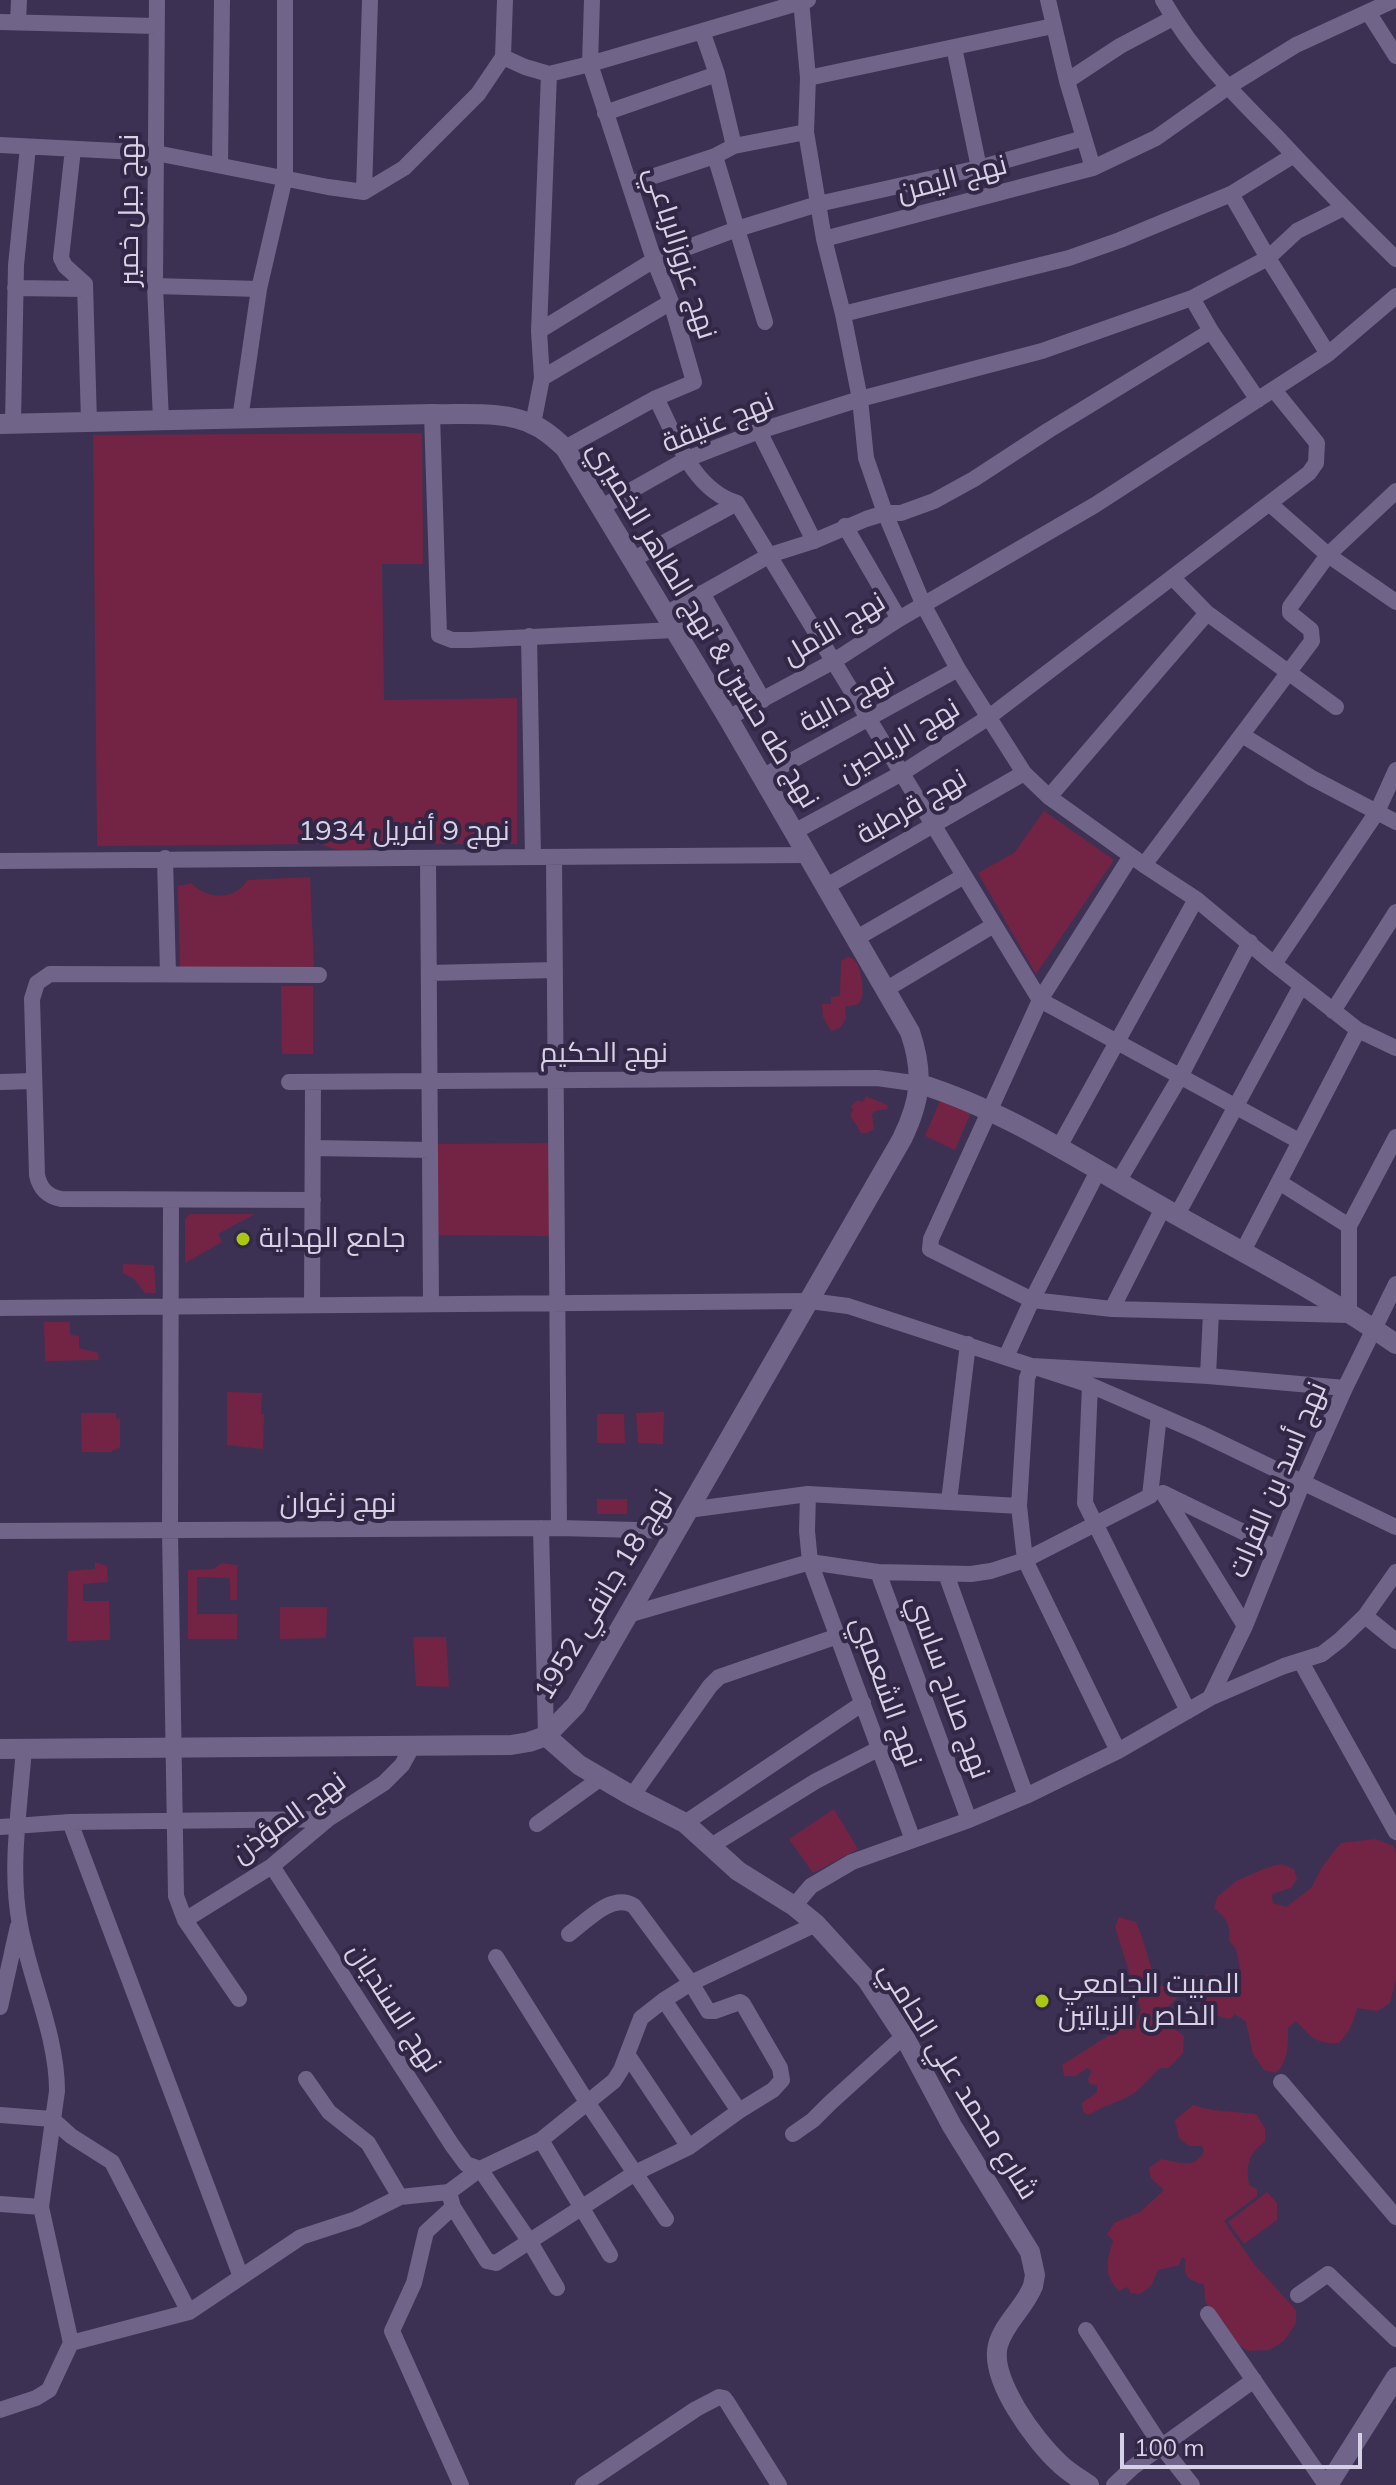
<!DOCTYPE html>
<meta charset="utf-8">
<style>
body{margin:0}
#map{position:relative;width:1396px;height:2485px;overflow:hidden;background:#3c3152;font-family:Mulish,sans-serif}
canvas{display:block}
.scale{position:absolute;left:1120px;top:2433px;width:242px;height:36px;box-sizing:border-box;border:4px solid #d7d1e5;border-top:0;padding-left:10px;font-size:24px;line-height:28px;white-space:nowrap;color:#d7d1e5;-webkit-text-stroke:6px #322746;paint-order:stroke}
</style>
<div id="map">
<canvas width="1396" height="2485"></canvas>
<div class="scale">100 m</div>
</div>
<script>
const ctx = document.querySelector('canvas').getContext('2d');
ctx.lineJoin = 'round';
function fillPath(path, color) { ctx.fillStyle = color; ctx.fill(path, 'evenodd'); }
function strokePath(path, color, width, dash) { ctx.strokeStyle = color; ctx.lineWidth = width; ctx.lineCap = dash ? 'butt' : 'round'; ctx.setLineDash(dash || []); ctx.stroke(path); }
function drawText(font, color, halo, rows, align = 'center') {
  ctx.font = font + ' Mulish,Cairo,sans-serif'; ctx.lineWidth = 8; ctx.setLineDash([]); ctx.textBaseline = 'middle'; ctx.strokeStyle = halo; ctx.fillStyle = color; for (const [text, x, y, turn = 0] of rows) {
    ctx.save(); ctx.translate(x, y); ctx.rotate((+turn || 0) * Math.PI / 180); ctx.textAlign = isNaN(turn) ? turn : align; if (halo) ctx.strokeText(text, 0, 0); ctx.fillText(text, 0, 0); ctx.restore();
  }
}
const green = new Path2D(`
 M 422,433 L 423,564 L 382,564 L 384,700 L 517,698 L 517,844 L 377,844 C 365,853 334,852 322,844 L 97,846 L 93,435 Z
 M 1044,811 L 1114,860 L 1036,974 L 978,873 L 1014,853 Z
 M 310,877 L 314,967 L 180,968 L 178,886 L 191,883 C 209,900 233,901 248,880 Z
 M 848,957 C 850,958 853,958 854,960 C 861,965 867,999 858,1004 C 854,1006 848,1006 845,1006 L 846,1018 L 840,1028 L 831,1031 L 823,1017 L 822,1004 L 831,1004 L 831,997 L 840,996 L 841,961 Z
 M 281,986 L 313,986 L 313,1054 L 282,1054 Z
 M 866,1096 L 887,1105 L 888,1109 L 875,1111 L 872,1114 L 874,1129 L 867,1133 L 861,1133 L 850,1115 L 853,1110 L 851,1106 L 858,1100 L 863,1102 Z
 M 940,1101 L 972,1110 L 955,1150 L 925,1136 Z
 M 551,1143 L 549,1236 L 436,1235 L 438,1144 Z
 M 190,1214 L 255,1214 L 218,1234 L 222,1242 L 185,1263 L 185,1219 Z
 M 123,1264 L 154,1265 L 156,1293 L 145,1293 L 133,1278 L 123,1273 Z
 M 44,1322 L 70,1322 L 70,1335 L 79,1336 L 79,1348 L 98,1353 L 99,1360 L 45,1361 Z
 M 227,1392 L 262,1393 L 261,1414 L 264,1414 L 263,1449 L 227,1445 Z
 M 664,1412 L 663,1444 L 638,1443 L 636,1413 Z
 M 81,1413 L 116,1413 L 116,1418 L 120,1419 L 120,1447 L 110,1452 L 82,1452 Z
 M 597,1414 L 624,1414 L 625,1443 L 597,1443 Z
 M 597,1499 L 627,1499 L 627,1514 L 597,1514 Z
 M 95,1562 L 107,1566 L 108,1582 L 83,1584 L 83,1601 L 109,1601 L 110,1640 L 67,1641 L 68,1571 L 95,1569 Z
 M 222,1563 L 237,1565 L 237,1600 L 230,1600 L 230,1578 L 197,1577 L 197,1614 L 237,1614 L 237,1639 L 188,1639 L 188,1570 L 213,1569 Z
 M 280,1607 L 327,1607 L 326,1638 L 280,1639 Z
 M 413,1637 L 446,1637 L 449,1687 L 416,1686 Z
 M 834,1809 L 858,1849 L 813,1873 L 789,1839 Z
 M 1375,1839 L 1393,1846 L 1396,1853 L 1396,1979 L 1390,2003 L 1378,2011 L 1357,2008 C 1354,2022 1349,2033 1339,2043 C 1315,2044 1311,2037 1296,2021 L 1288,2028 C 1288,2044 1289,2060 1276,2073 L 1264,2070 L 1253,2054 L 1246,2022 L 1235,2014 L 1230,2019 C 1209,2016 1197,2004 1192,1984 L 1197,1976 L 1212,1975 L 1226,1980 L 1240,1969 L 1236,1949 L 1229,1941 C 1231,1924 1226,1919 1214,1908 L 1217,1897 L 1236,1881 L 1266,1868 L 1281,1864 L 1294,1869 L 1297,1879 L 1291,1888 L 1272,1894 L 1273,1903 L 1286,1907 L 1311,1888 L 1324,1864 L 1341,1843 Z
 M 1119,1917 L 1136,1922 C 1146,1943 1148,1965 1159,1986 L 1171,1985 L 1177,1989 L 1178,1997 L 1167,2008 L 1152,2017 L 1153,2023 L 1175,2029 L 1184,2036 L 1183,2053 L 1169,2068 L 1160,2068 C 1150,2076 1142,2089 1131,2095 C 1117,2103 1102,2106 1089,2115 L 1083,2112 L 1082,2103 L 1097,2092 L 1097,2085 L 1089,2084 L 1088,2078 L 1092,2071 L 1087,2068 L 1076,2076 L 1064,2076 L 1062,2065 L 1125,2025 L 1138,2019 L 1141,2010 L 1115,1927 Z
 M 1193,2105 L 1212,2110 L 1256,2114 L 1265,2128 L 1265,2141 C 1248,2156 1246,2163 1249,2185 L 1257,2189 L 1257,2196 L 1224,2221 L 1254,2264 L 1296,2310 L 1296,2323 L 1284,2341 L 1269,2350 L 1248,2351 L 1236,2343 L 1224,2322 L 1212,2313 L 1205,2301 L 1204,2284 C 1190,2282 1181,2275 1186,2260 L 1182,2257 L 1179,2265 L 1158,2270 L 1151,2286 L 1140,2294 L 1131,2293 L 1127,2287 L 1119,2291 C 1102,2273 1107,2261 1113,2241 L 1107,2234 L 1114,2223 L 1140,2212 L 1164,2190 L 1151,2178 L 1149,2168 L 1161,2159 C 1178,2162 1195,2170 1204,2151 L 1202,2146 L 1189,2146 L 1179,2138 L 1175,2120 Z
 M 1267,2192 L 1277,2203 L 1277,2220 L 1244,2244 L 1228,2222 Z`);
const minor = new Path2D(`
 M 157,0 L 155,286 L 161,420
 M 801,0 L 808,78 L 806,132 L 824,239 L 843,314 L 860,399 L 866,458 L 885,513 L 924,606 L 958,669 L 1024,773 L 1049,797 L 1144,865 L 1196,899 L 1274,964 L 1358,1030 L 1396,1048
 M 1048,0 L 1067,81 L 1093,168
 M 1163,0 C 1192,52 1234,94 1276,136 C 1315,178 1355,219 1396,259
 M 1368,12 L 1396,56
 M 0,22 L 156,26
 M 18,22 L 19,0
 M 702,31 L 717,74 L 734,146
 M 954,47 L 979,168
 M 503,57 L 525,67 L 549,74 L 590,64 L 808,0
 M 808,78 L 1053,26
 M 1067,81 L 1120,46 L 1173,18
 M 605,113 L 717,74
 M 0,145 L 156,153 L 328,187 L 364,192 L 404,168 L 478,94 L 503,57 L 505,0
 M 73,149 L 61,258 L 65,266 L 85,284 L 89,422
 M 715,156 L 765,322
 M 220,165 L 222,0
 M 630,184 L 715,156 L 734,146 L 806,132
 M 364,192 L 370,0
 M 1231,194 L 1268,258 L 1328,354
 M 824,239 L 1093,168 L 1156,138 L 1228,87 L 1296,45 L 1394,0
 M 155,286 L 259,289
 M 15,288 L 85,289
 M 1192,298 L 1211,331 L 1258,400
 M 843,314 L 1069,258 L 1120,240 L 1231,194 L 1294,155
 M 539,331 L 654,260 L 737,229 L 818,204 L 979,168 L 1084,138
 M 542,378 L 671,302
 M 656,398 C 676,437 692,489 737,503 L 1040,1000 L 1299,1141
 M 432,414 L 439,635 L 452,640 L 470,640 L 674,630
 M 240,419 L 259,289 L 285,177 L 285,0
 M 13,424 L 16,265 L 28,147
 M 533,424 L 542,378 L 539,331 L 549,74
 M 759,431 L 814,541
 M 565,448 L 656,398 L 694,382 L 671,302 L 654,260 L 590,64 L 592,0
 M 1270,504 L 1328,555 L 1396,602
 M 600,508 L 687,459 L 759,431 L 860,399 L 1042,351 L 1192,298 L 1268,258 L 1297,231 L 1343,208
 M 845,526 L 899,619
 M 632,560 L 737,503
 M 1173,578 L 1207,613 L 1336,707
 M 702,593 L 763,700
 M 664,615 L 770,555 L 814,541 L 866,519 L 885,513 L 901,513 L 934,501 L 974,479 L 1049,430 L 1211,331
 M 529,636 L 533,857
 M 728,718 L 834,661 L 899,619 L 1095,505 L 1328,354 L 1396,296
 M 1242,735 L 1312,778 L 1396,822
 M 762,777 L 958,669
 M 1049,797 L 1207,613
 M 794,832 L 902,773 L 989,717 L 1309,473 L 1316,463 L 1317,443 L 1274,390
 M 1131,856 L 1040,1000 L 931,1239 L 930,1249 L 1032,1300 L 1112,1309 L 1349,1315 L 1349,1226 L 1279,1182
 M 554,857 L 559,1528
 M 165,858 L 168,974
 M 428,858 L 431,1304
 M 0,861 L 807,855
 M 1144,865 L 1312,641 L 1311,630 L 1290,613 L 1290,607 L 1328,555 L 1396,491
 M 825,887 L 1024,773
 M 855,939 L 964,876
 M 1274,964 L 1377,812 L 1396,770
 M 429,973 L 555,970
 M 885,990 L 994,925
 M 1333,1011 L 1396,912
 M 0,1082 L 34,1081
 M 289,1082 L 877,1078 L 920,1084
 M 1059,1147 L 1196,899
 M 313,1148 L 430,1150
 M 1118,1182 L 1180,1077 L 1250,942
 M 171,1200 L 170,1531 L 176,1896 L 185,1920 L 239,1999
 M 313,1200 L 61,1199 C 47,1196 40,1189 37,1175 L 32,999 L 37,983 L 50,974 L 319,975
 M 1177,1215 L 1301,986
 M 1349,1226 L 1396,1137
 M 1243,1251 L 1358,1030
 M 312,1305 L 313,1082
 M 0,1308 L 810,1301 L 848,1306 L 1090,1385 L 1200,1433 L 1396,1527
 M 1112,1309 L 1163,1208
 M 1006,1357 L 1032,1300 L 1098,1171
 M 1208,1376 L 1211,1312
 M 1090,1385 L 1085,1503 L 1188,1711
 M 1163,1493 L 1245,1626
 M 1163,1493 L 1276,1548
 M 949,1501 L 968,1344
 M 688,1510 L 808,1494
 M 541,1528 L 546,1736
 M 0,1531 L 559,1528 L 676,1531
 M 878,1572 L 969,1820
 M 946,1574 L 1026,1796
 M 631,1614 L 810,1562 L 878,1572 L 971,1574 L 991,1571 L 1025,1560 L 1150,1496 L 1159,1415
 M 1365,1616 L 1396,1641
 M 1301,1662 L 1396,1832
 M 1210,1698 L 1245,1626 L 1303,1482 L 1345,1388 L 1396,1284
 M 24,1748 C 20,1806 9,1868 20,1925 C 30,1980 57,2035 57,2091 L 41,2207 L 71,2343
 M 1118,1751 L 1025,1560 L 1019,1506 L 1027,1378 L 1032,1366 L 1208,1376 L 1345,1388
 M 632,1796 L 710,1686 L 719,1677 L 838,1636
 M 685,1823 L 863,1703
 M 537,1824 L 601,1778
 M 0,1827 L 70,1822
 M 913,1840 L 810,1562 L 807,1531 L 808,1494 L 1019,1506
 M 711,1846 L 816,1781 L 880,1748
 M 272,1866 L 452,2145 L 466,2164 L 480,2169 L 530,2242 L 557,2288
 M 794,1906 L 811,1886 L 852,1862 L 969,1820 L 1026,1796 L 1118,1751 L 1210,1698 L 1284,1666 L 1322,1654 L 1340,1640 L 1365,1616 L 1396,1572
 M 185,1920 L 272,1866 L 328,1819 L 384,1783 L 402,1765 L 412,1747
 M 496,1957 L 587,2102 L 666,2219
 M 664,2000 L 739,2111
 M 0,2007 L 18,1926
 M 627,2054 L 689,2147
 M 306,2079 L 329,2112 L 368,2143 L 400,2197
 M 1281,2082 L 1396,2217
 M 0,2115 L 52,2119 L 71,2136 L 112,2162 L 189,2312
 M 793,2134 L 813,2120 L 830,2103 L 904,2036
 M 541,2140 L 610,2255
 M 0,2204 L 41,2207
 M 453,2207 L 487,2261 L 496,2263 L 635,2173 L 689,2147 L 739,2111 L 773,2090 L 782,2080 L 780,2068 L 743,2004 L 740,2002 L 715,2011 L 708,2011 L 691,1983 L 634,1906 C 612,1892 587,1921 569,1934
 M 241,2277 L 70,1822 L 328,1819
 M 1298,2295 L 1328,2274 L 1396,2339
 M 1208,2314 L 1326,2485
 M 1086,2330 L 1162,2447 L 1192,2485
 M 0,2410 L 36,2398 L 49,2390 L 71,2343 L 189,2312 L 301,2237 L 356,2219 L 400,2197 L 449,2192
 M 461,2485 L 392,2331 L 414,2283 L 426,2232 L 453,2207 L 449,2192 L 480,2169 L 541,2140 L 614,2081 L 621,2070 L 641,2018 L 664,2000 L 691,1983 L 816,1924
 M 583,2485 L 696,2409 L 719,2397 L 724,2398 L 727,2402 L 779,2485
 M 1114,2485 L 1133,2467 L 1254,2380`);
const tertiary = new Path2D(`
 M 0,424 L 432,414 C 464,415 505,410 534,425 C 546,430 556,440 565,448 L 728,718 L 910,1032 C 924,1073 921,1100 902,1139 L 576,1705 L 546,1736 L 529,1742 L 511,1745 L 0,1749
 M 920,1084 C 1007,1111 1085,1164 1164,1208 C 1241,1252 1323,1293 1396,1344
 M 546,1736 L 579,1765 L 632,1796 L 685,1823 L 738,1871 L 794,1906 L 816,1924 L 867,1980 L 904,2036 L 952,2126 L 1030,2252 L 1035,2275 L 1033,2286 C 1025,2307 1004,2323 998,2345 C 989,2379 1035,2441 1059,2463 C 1068,2472 1079,2478 1089,2485
 M 1328,2485 L 1396,2377`);
const markers = [
 [243,1239,8,"#abc614"],
 [1042,2001,8,"#abc614"]
];
const streetNames = [
 ["نهج اليمن",952,179,-15],
 ["نهج جبل خمير",130,210,-90],
 ["نهج عزوزالرباعي",680,253,72],
 ["نهج عتيقة",718,423,-22],
 ["نهج طه حسين & نهج الطاهر الخميري",703,625,59],
 ["نهج الأمل",834,629,-31],
 ["نهج دالية",847,700,-29],
 ["نهج الرياحين",899,741,-31],
 ["نهج قرطبة",912,807,-30],
 ["نهج 9 أفريل 1934",404,832],
 ["نهج الحكيم",604,1054],
 ["نهج أسد بن الفرات",1278,1480,-67],
 ["نهج زغوان",338,1504],
 ["نهج 18 جانفي 1952",604,1595,-59],
 ["نهج صلاح ساسي",948,1687,70],
 ["نهج الشعمبي",886,1692,70],
 ["نهج المؤذن",289,1818,-36],
 ["نهج السنديان",394,2008,57],
 ["شارع محمد علي الحامي",958,2081,58]
];
const poiNames = [
 ["جامع الهداية",259,1239],
 ["المبيت الجامعي",1058,1985],
 ["الخاص الزياتين",1058,2017]
];
fillPath(green, '#732444');
strokePath(minor, '#706488', 16);
strokePath(tertiary, '#706488', 20);
for (const [x, y, r, color] of markers) { const dot = new Path2D(); dot.arc(x, y, r, 0, 2 * Math.PI); ctx.fillStyle = color; ctx.fill(dot); strokePath(dot, '#322746', 3); }
drawText('28px', '#d7d1e5', '#322746', streetNames);
drawText('28px', '#d7d1e5', '#322746', poiNames, 'left');
</script>
